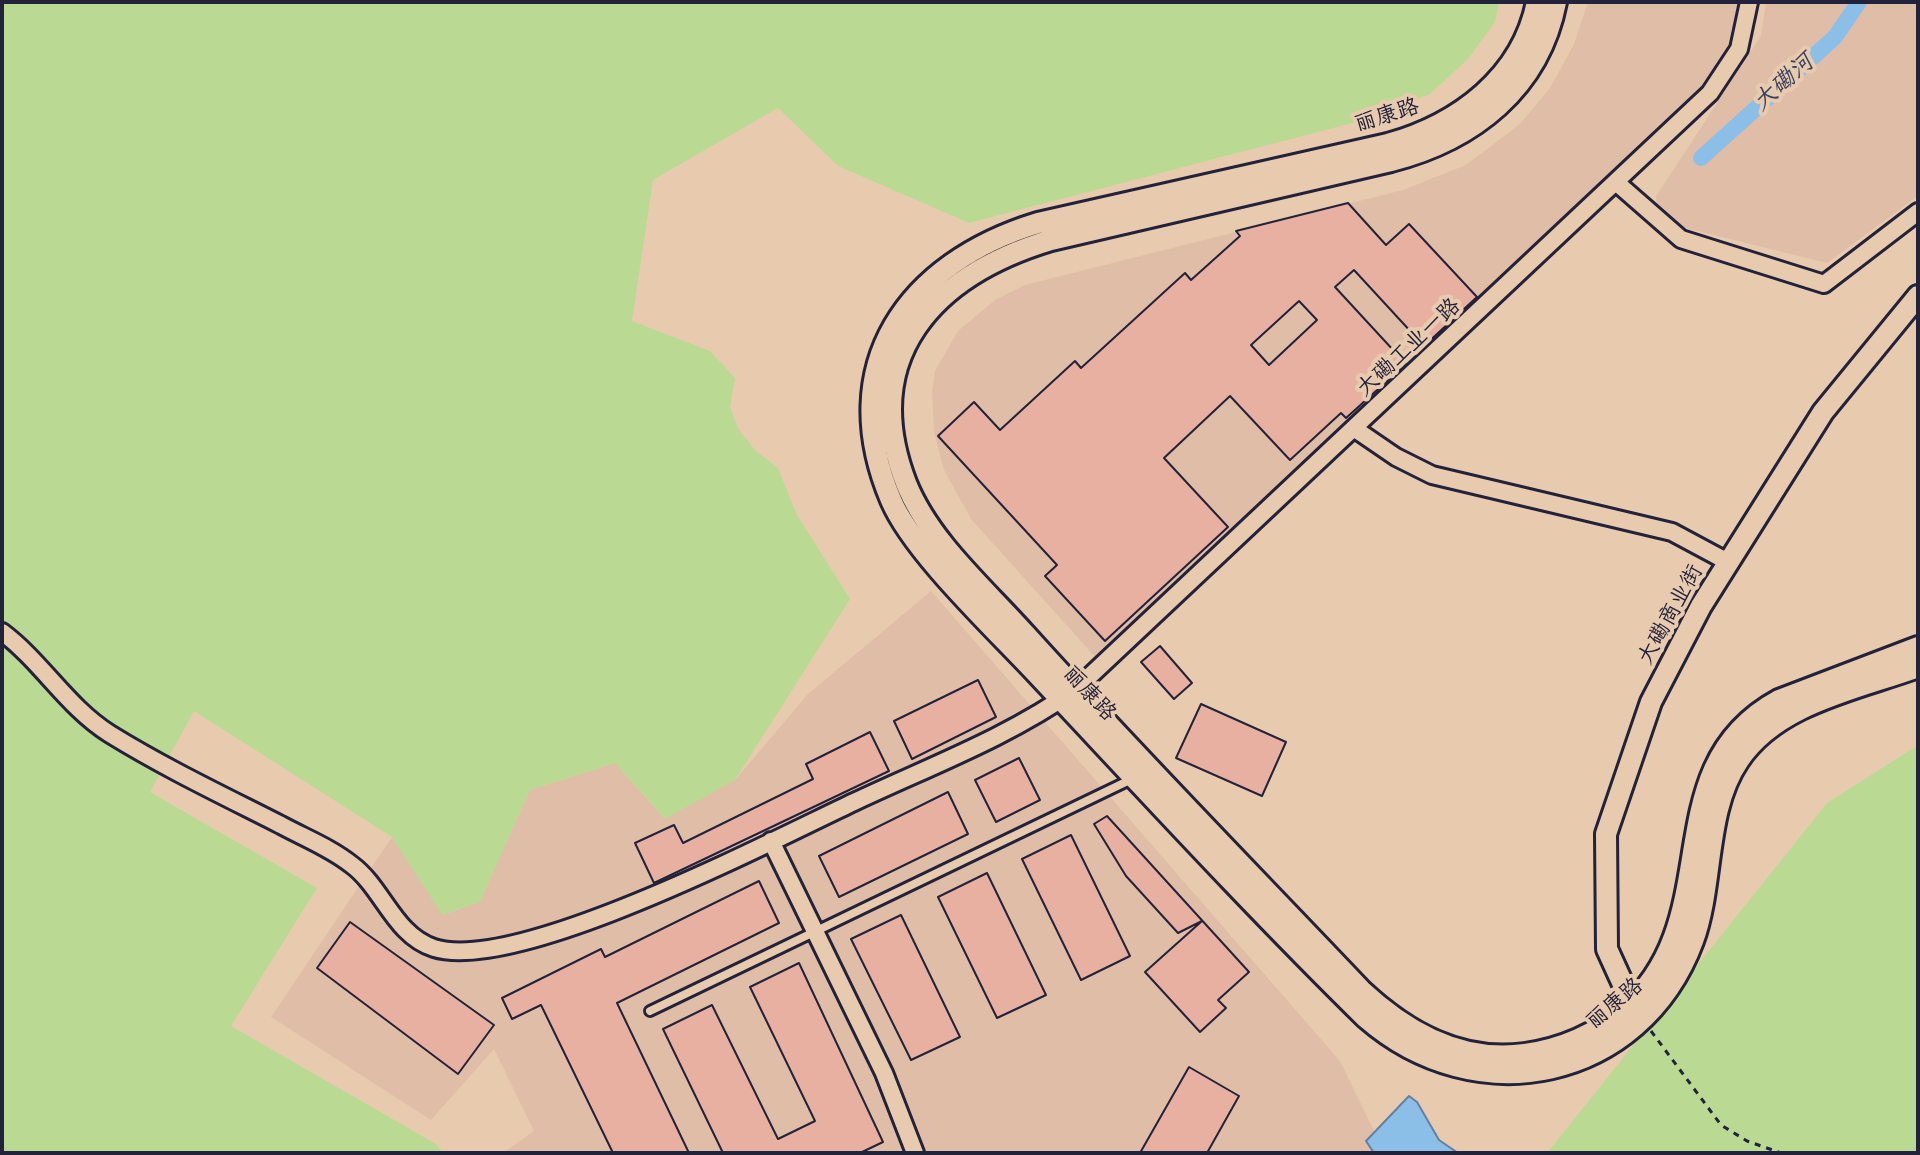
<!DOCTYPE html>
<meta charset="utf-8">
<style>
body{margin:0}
#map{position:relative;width:1920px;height:1155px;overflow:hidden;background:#e8cbaf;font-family:"Balsamiq Sans",sans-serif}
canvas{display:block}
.frame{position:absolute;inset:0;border:4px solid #22223b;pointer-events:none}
</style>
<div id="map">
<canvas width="1920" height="1155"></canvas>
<div class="frame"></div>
</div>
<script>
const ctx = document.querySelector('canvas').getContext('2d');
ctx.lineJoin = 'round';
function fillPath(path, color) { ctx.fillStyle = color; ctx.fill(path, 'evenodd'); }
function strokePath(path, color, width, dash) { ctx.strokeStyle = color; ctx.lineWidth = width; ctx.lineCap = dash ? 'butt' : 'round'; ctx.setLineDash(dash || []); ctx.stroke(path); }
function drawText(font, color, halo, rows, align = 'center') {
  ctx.font = font + ' "Balsamiq Sans","LXGW WenKai TC",sans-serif'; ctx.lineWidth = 8; ctx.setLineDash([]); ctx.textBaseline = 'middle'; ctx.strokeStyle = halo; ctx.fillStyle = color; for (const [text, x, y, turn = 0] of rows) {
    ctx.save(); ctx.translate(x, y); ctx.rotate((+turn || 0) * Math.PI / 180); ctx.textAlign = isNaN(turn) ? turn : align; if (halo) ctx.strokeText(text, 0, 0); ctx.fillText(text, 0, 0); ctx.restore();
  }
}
const built = new Path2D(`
 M 1588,2 L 1740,2 L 1734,36 L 1704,85 L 1097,659 L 971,519 L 944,470 L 934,432 L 932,391 L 935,371 L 958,331 L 995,300 L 1025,285 L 1403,190 L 1466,165 L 1520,124 L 1550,88 L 1574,44 Z
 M 1766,2 L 1918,2 L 1918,196 L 1827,263 L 1685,228 L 1657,207 L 1656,196 L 1761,36 Z
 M 931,591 L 1340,1061 L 1385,1153 L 503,1153 L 534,1131 L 494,1049 L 431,1120 L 271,1017 L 392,837 L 443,915 L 480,901 L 530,790 L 615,763 L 664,818 L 735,780 L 808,694 Z`);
const green = new Path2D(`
 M 2,2 L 1499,2 L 1495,22 L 1468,59 L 1430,94 L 1360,121 L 969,223 L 838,166 L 778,108 L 653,180 L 632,321 L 710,351 L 735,378 L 730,407 L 739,430 L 755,450 L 778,468 L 797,515 L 850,599 L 735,780 L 665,819 L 615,763 L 530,790 L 480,902 L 442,915 L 392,837 L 194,711 L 150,792 L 317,888 L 231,1026 L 436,1144 L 443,1153 L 2,1153 Z
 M 1918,745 L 1918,1153 L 1547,1153 L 1827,803 Z`);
const water = new Path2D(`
 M 1409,1096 L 1417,1102 L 1439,1140 L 1458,1153 L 1374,1153 L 1366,1141 Z`);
const canal = new Path2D(`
 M 1701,158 L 1835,37 L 1859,2`);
const building = new Path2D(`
 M 1348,203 L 1386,245 L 1409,224 L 1477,297 L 1424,346 L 1354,270 L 1335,287 L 1406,364 L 1346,418 L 1341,413 L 1290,460 L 1230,396 L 1164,458 L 1228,527 L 1105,641 L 1045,576 L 1057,565 L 938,436 L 974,402 L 1000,430 L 1075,361 L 1081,368 L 1185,273 L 1191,280 L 1240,236 L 1236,231 ZM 1299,301 L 1317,320 L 1269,365 L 1251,345 Z
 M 1160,646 L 1192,683 L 1174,699 L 1141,662 Z
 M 978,680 L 996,717 L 912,759 L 894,721 Z
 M 1201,704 L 1286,742 L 1262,796 L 1176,758 Z
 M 870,732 L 889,771 L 654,883 L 635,843 L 674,825 L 683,843 L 813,779 L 806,764 Z
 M 1019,758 L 1040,800 L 996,822 L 975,780 Z
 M 948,792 L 968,834 L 839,897 L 819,856 Z
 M 1107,816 L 1249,972 L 1218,1000 L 1226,1008 L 1200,1032 L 1145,972 L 1202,921 L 1178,933 L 1126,876 L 1094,824 Z
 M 1071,835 L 1130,956 L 1081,980 L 1022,859 Z
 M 987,873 L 1046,995 L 997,1018 L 938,897 Z
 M 759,881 L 779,923 L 617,1003 L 689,1153 L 613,1153 L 541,1005 L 512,1019 L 502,998 L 601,949 L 605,957 Z
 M 901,915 L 960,1037 L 911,1060 L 851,939 Z
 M 350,922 L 494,1025 L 458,1074 L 317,968 Z
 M 799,963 L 883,1142 L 860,1153 L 723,1153 L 663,1029 L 712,1005 L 778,1139 L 815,1121 L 750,987 Z
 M 1189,1067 L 1239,1096 L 1207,1153 L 1140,1153 Z`);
const path = new Path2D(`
 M 1651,1031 L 1721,1125 L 1747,1141 L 1781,1153`);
const service = new Path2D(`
 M 650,1011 L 1132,779`);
const minor = new Path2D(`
 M 1617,183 L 1681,239 L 1824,284 L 1918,212
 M 1355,429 L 1396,457 L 1432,475 L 1672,532 L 1728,562
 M 2,632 C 42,662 67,707 110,734 C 165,768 224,796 281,825 C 305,838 331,848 352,865 C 383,888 394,935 434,948 C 517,974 771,841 854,802 C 928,767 1009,737 1076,689 L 1710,93 L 1739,49 L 1749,2
 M 771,841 L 884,1073 L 915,1153`);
const tertiary = new Path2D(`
 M 1537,2 C 1522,77 1459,124 1388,144 L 1038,223 C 907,263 834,365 891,500 C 913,552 994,628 1035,672 C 1144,788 1252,906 1366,1018 C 1476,1114 1640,1082 1693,941 C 1714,884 1704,811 1739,760 C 1777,703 1858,689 1918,667
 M 1556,2 C 1539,89 1473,140 1391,161 L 1051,240 C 935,275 857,355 906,483 C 929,541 984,588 1025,634 C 1134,755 1249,872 1361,990 C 1407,1033 1461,1063 1525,1054 C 1561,1049 1597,1034 1624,1010 C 1731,918 1652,769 1779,700 L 1918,647
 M 1632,1004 L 1607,949 L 1606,834 L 1651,702 L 1701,606 L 1823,412 L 1918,296`);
const streetNames = [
 ["丽康路",1387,116,-17],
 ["大磡工业一路",1409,348,-43],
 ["大磡商业街",1671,615,-61],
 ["丽康路",1089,694,47],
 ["丽康路",1615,1004,-40]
];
const waterNames = [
 ["大磡河",1784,83,-42]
];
fillPath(built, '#e0bda6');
fillPath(green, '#bada93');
fillPath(water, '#8cbfe8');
strokePath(water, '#6280a3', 2);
strokePath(canal, '#8cbfe8', 16);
fillPath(building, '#e8b0a0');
strokePath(building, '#22223b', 2);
strokePath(service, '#22223b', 14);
strokePath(minor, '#22223b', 22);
strokePath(tertiary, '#22223b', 26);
strokePath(path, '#22223b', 3, [6, 6]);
strokePath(service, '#e8cbaf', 8);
strokePath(minor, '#e8cbaf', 16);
strokePath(tertiary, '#e8cbaf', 20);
drawText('22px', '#22223b', '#e8cbaf', streetNames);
drawText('italic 24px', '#37415e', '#e8cbaf', waterNames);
</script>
